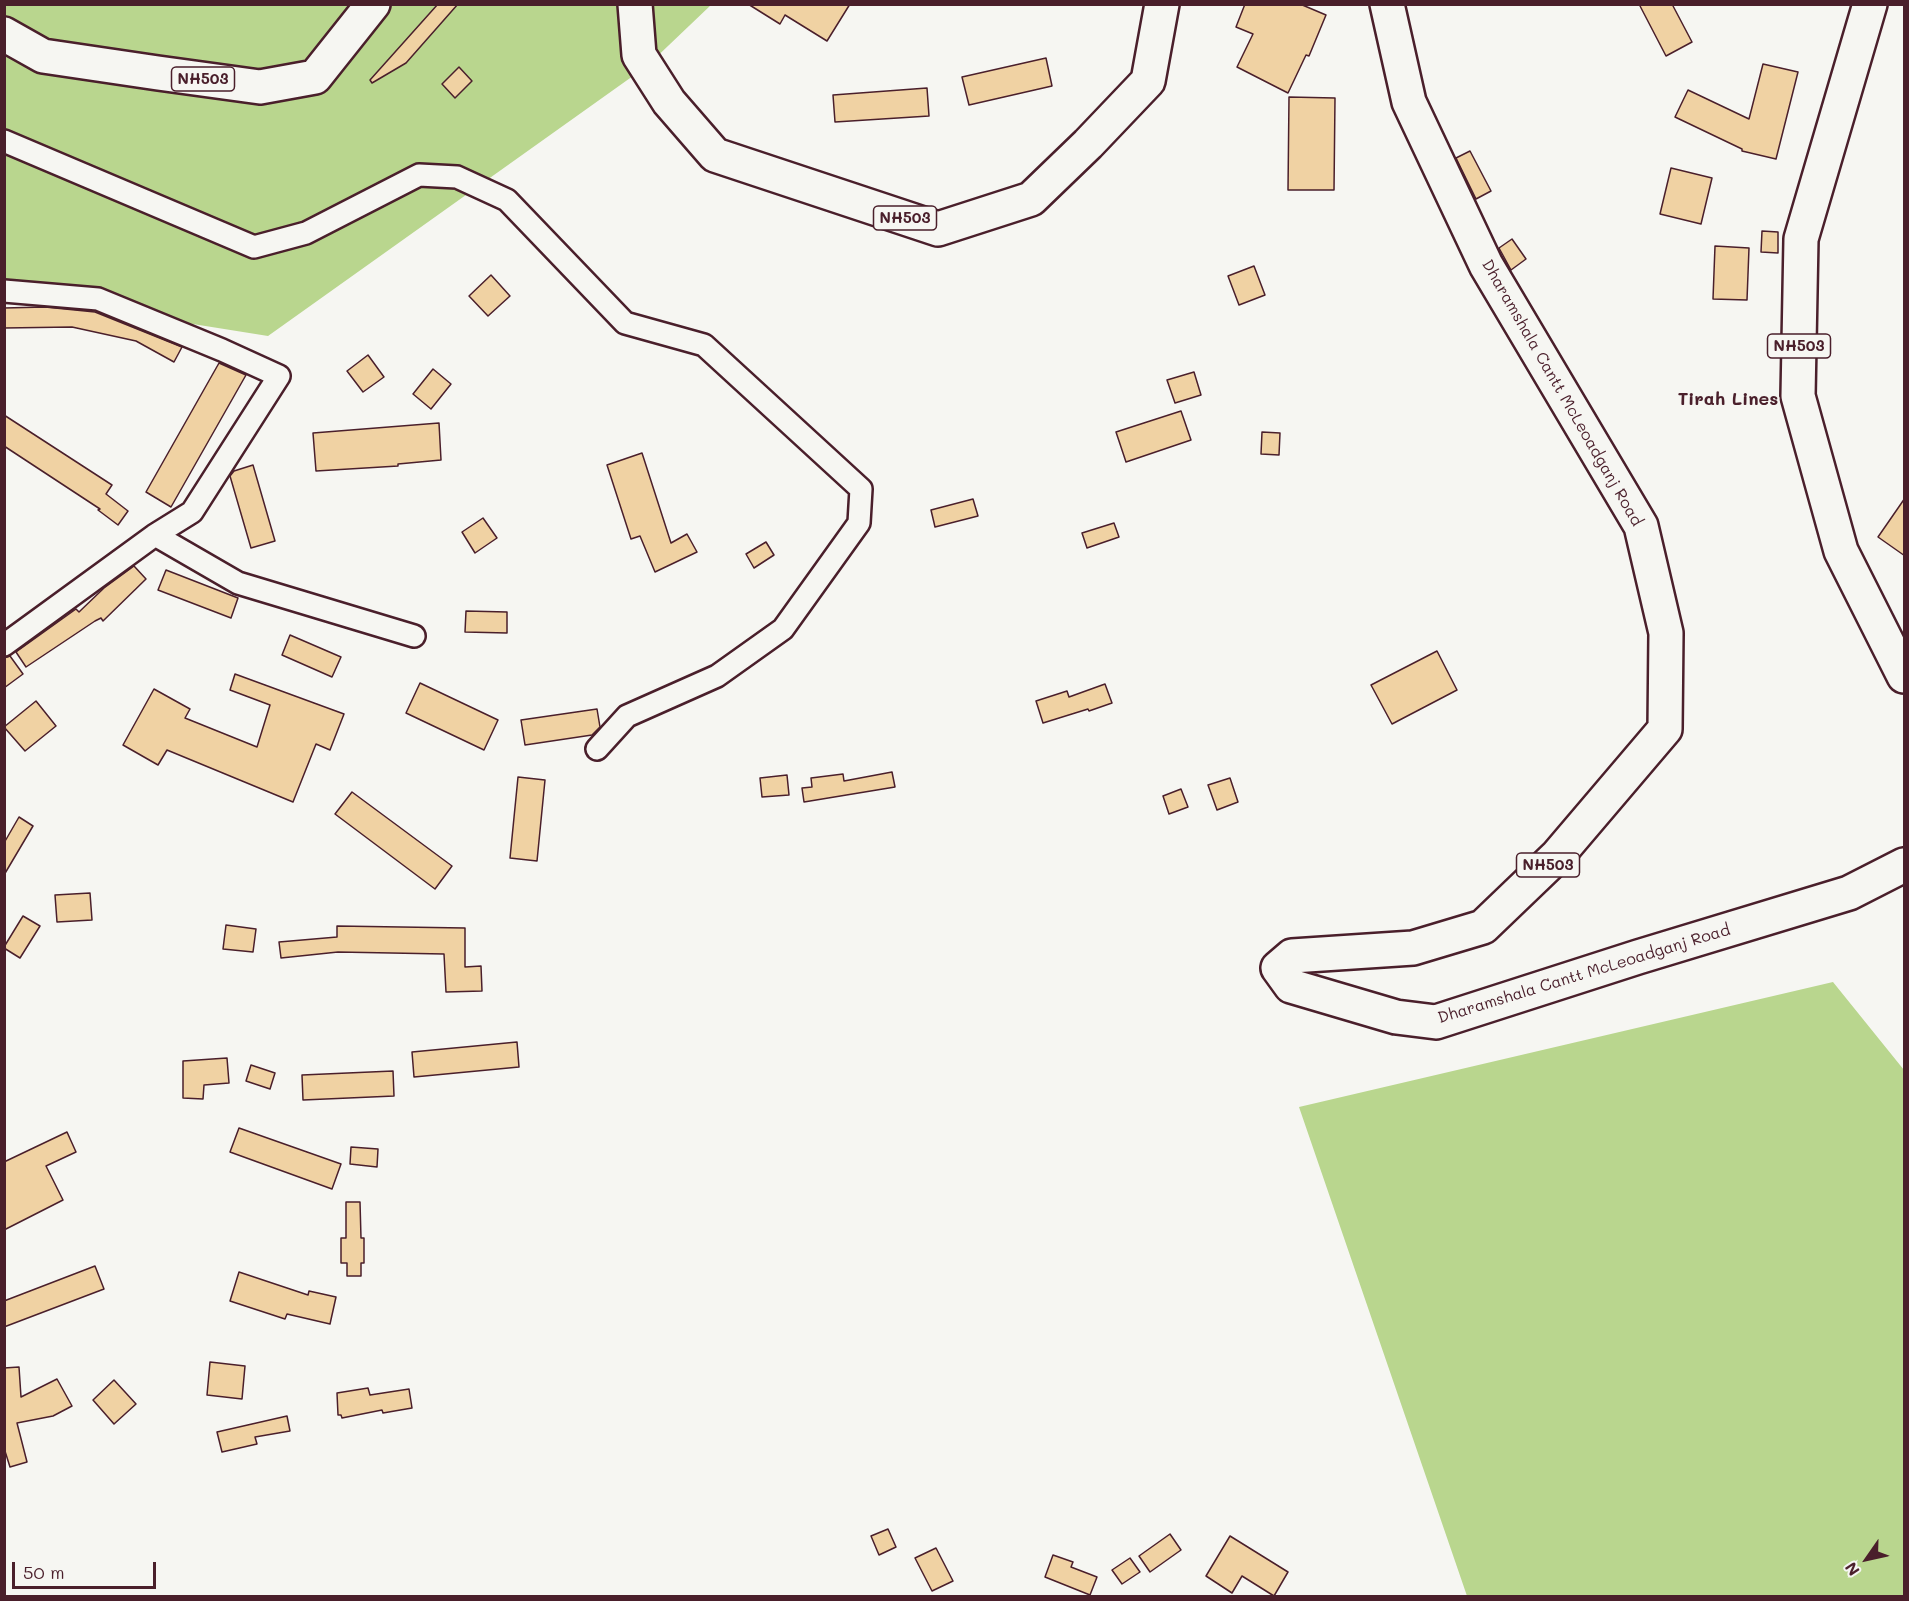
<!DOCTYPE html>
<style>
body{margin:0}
#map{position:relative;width:1909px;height:1601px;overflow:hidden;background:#f6f6f2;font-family:Mali,sans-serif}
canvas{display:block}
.frame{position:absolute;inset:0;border:6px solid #4a1f2b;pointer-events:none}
.north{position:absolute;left:1837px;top:1529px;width:60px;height:60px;-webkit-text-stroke:4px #f6f6f2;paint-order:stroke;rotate:236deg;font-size:16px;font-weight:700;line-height:24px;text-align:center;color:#4a1f2b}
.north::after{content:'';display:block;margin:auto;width:21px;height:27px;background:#4a1f2b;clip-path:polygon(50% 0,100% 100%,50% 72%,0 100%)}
.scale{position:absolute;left:12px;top:1562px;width:144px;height:27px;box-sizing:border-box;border:3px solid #4a1f2b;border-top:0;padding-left:8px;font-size:18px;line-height:21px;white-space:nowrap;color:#4a1f2b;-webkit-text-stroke:4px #f6f6f2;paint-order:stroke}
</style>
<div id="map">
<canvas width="1909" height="1601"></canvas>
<div class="frame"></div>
<div class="north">N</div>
<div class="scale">50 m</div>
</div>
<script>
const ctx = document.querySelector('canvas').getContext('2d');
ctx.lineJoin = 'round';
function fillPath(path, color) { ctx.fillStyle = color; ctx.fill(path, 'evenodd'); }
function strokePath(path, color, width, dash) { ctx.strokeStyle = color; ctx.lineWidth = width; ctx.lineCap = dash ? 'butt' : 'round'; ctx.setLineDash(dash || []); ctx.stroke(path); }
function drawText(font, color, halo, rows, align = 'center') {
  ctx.font = font + ' Mali,sans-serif'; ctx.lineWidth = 4.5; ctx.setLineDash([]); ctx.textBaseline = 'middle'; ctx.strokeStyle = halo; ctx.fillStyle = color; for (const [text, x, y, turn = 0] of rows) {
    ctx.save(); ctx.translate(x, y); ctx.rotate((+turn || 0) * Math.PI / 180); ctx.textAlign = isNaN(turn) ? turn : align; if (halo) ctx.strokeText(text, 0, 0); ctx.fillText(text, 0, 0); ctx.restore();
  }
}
const green = new Path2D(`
 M 4,5 L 711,5 L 647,66 L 268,336 L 5,294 Z
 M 1833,982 L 1904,1070 L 1904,1596 L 1467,1596 L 1299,1107 Z`);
const building = new Path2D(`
 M 438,4 L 458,4 L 406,63 L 372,83 L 370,80 Z
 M 748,4 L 850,4 L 827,41 L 785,15 L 780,24 Z
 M 1245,4 L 1300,4 L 1326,15 L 1309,56 L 1306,55 L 1288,93 L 1237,67 L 1253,34 L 1236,27 Z
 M 1639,4 L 1672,4 L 1692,42 L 1666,56 Z
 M 1046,58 L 1052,86 L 969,105 L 962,77 Z
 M 1763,64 L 1798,72 L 1776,159 L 1742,151 L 1742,149 L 1675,117 L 1688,90 L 1749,119 Z
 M 459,67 L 472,81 L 455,98 L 442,84 Z
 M 927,88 L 929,116 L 835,122 L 833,95 Z
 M 1289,97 L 1335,98 L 1334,190 L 1288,190 Z
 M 1470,151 L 1491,191 L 1476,199 L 1456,158 Z
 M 1671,168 L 1712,178 L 1701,224 L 1660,214 Z
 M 1762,231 L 1778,232 L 1778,253 L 1761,252 Z
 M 1512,239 L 1526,259 L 1511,270 L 1499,248 Z
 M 1715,246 L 1749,248 L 1747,300 L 1713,299 Z
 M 1254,266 L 1265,295 L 1239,305 L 1228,276 Z
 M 491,275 L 510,296 L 488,316 L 469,296 Z
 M 45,307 L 95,312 L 182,347 L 174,362 L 136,341 L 72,327 L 4,328 L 4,308 Z
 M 368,355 L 384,377 L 363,392 L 347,371 Z
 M 219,363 L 246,375 L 171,507 L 146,492 Z
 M 433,369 L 451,384 L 431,409 L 413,394 Z
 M 1194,372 L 1201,395 L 1175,403 L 1167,380 Z
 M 1181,411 L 1191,440 L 1126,462 L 1116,432 Z
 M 4,415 L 112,485 L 106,494 L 128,511 L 118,525 L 98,510 L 100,509 L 4,446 Z
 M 439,423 L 441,460 L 398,464 L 398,466 L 316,471 L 313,433 Z
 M 1262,432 L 1280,433 L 1279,455 L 1261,454 Z
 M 642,453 L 671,543 L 687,534 L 697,552 L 655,572 L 640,536 L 631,539 L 607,465 Z
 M 253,465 L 275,541 L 251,548 L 230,476 L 234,471 Z
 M 1905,498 L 1905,556 L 1878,537 Z
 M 973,499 L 978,516 L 935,527 L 931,510 Z
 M 483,518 L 497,538 L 475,553 L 462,532 Z
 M 1114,523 L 1119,537 L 1087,548 L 1082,533 Z
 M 766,542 L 774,555 L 754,568 L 746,554 Z
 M 134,566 L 146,579 L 103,621 L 101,618 L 95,621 L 26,667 L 16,652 L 76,609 L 79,612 L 104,588 Z
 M 166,570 L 238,598 L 231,618 L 158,590 Z
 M 466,611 L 507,612 L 507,633 L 465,632 Z
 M 290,635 L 341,657 L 332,677 L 282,655 Z
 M 1437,651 L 1457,690 L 1392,724 L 1371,685 Z
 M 10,656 L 23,674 L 4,688 L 4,658 Z
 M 235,674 L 344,714 L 330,750 L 316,744 L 293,802 L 167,750 L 158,765 L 123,745 L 154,689 L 190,709 L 185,718 L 257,747 L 270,705 L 230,690 Z
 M 420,683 L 498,720 L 484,750 L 406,713 Z
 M 1105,684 L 1112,703 L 1089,711 L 1088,709 L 1043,723 L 1036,701 L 1067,691 L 1069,697 Z
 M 36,701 L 56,726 L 25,751 L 4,727 Z
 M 597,709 L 600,727 L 592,735 L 525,745 L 521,720 Z
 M 892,772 L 895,787 L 804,802 L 802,788 L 812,787 L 811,778 L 843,774 L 844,781 Z
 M 787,775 L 789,795 L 762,797 L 760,778 Z
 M 518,777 L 545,780 L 537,861 L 510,858 Z
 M 1230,778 L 1238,802 L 1217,810 L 1208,785 Z
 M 1181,789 L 1188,807 L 1169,814 L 1163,796 Z
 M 352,792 L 452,866 L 435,889 L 335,814 Z
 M 19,817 L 33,826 L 4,875 L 4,843 Z
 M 90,893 L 92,920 L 57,922 L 55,895 Z
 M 23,916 L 40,926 L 20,958 L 4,948 L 4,947 Z
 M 226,925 L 256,929 L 253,952 L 223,949 Z
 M 337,926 L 465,928 L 465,967 L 481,966 L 482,991 L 446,992 L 444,954 L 338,952 L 281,958 L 279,942 L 337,937 Z
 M 517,1042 L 519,1067 L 414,1077 L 412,1052 Z
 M 227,1058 L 229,1083 L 204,1085 L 203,1099 L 183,1098 L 183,1061 Z
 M 251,1065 L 275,1073 L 270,1089 L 246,1081 Z
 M 393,1071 L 394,1096 L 303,1100 L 302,1075 Z
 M 239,1128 L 341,1164 L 332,1189 L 230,1152 Z
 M 67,1132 L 76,1152 L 46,1166 L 63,1200 L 4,1230 L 4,1162 Z
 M 351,1147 L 378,1149 L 377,1167 L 350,1164 Z
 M 346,1202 L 360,1202 L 361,1238 L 364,1238 L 364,1263 L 361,1263 L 361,1276 L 347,1276 L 347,1263 L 341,1263 L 341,1238 L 346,1238 Z
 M 95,1266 L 104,1289 L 4,1327 L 4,1301 Z
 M 239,1272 L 308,1295 L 309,1291 L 336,1297 L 330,1324 L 287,1314 L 285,1319 L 230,1301 Z
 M 210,1362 L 245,1366 L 242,1399 L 207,1395 Z
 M 19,1367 L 21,1397 L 57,1379 L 72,1406 L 53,1416 L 17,1423 L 27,1462 L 10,1467 L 4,1448 L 4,1368 Z
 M 114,1380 L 136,1404 L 114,1424 L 93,1400 Z
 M 368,1388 L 370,1395 L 409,1389 L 412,1408 L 383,1413 L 382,1410 L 342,1418 L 341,1415 L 338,1415 L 337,1393 Z
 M 287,1416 L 290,1431 L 255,1437 L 257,1444 L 222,1452 L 217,1432 Z
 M 888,1529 L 896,1547 L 879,1555 L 871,1536 Z
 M 1170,1534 L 1181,1550 L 1150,1572 L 1139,1556 Z
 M 1230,1536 L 1288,1572 L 1274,1596 L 1242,1576 L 1232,1593 L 1206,1576 Z
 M 936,1548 L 953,1581 L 932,1591 L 915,1558 Z
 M 1053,1555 L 1073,1562 L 1071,1567 L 1097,1577 L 1090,1595 L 1045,1577 Z
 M 1130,1558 L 1140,1572 L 1122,1584 L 1112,1570 Z`);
const minor = new Path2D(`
 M 4,141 L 254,247 L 306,233 L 419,175 L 457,177 L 507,200 L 625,323 L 704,345 L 861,489 L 859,523 L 783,629 L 717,676 L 627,716 L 597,749
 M 4,291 L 98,299 L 222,350 L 279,376 L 192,512 L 155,535 L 4,645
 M 155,535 L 238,583 L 414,636`);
const primary = new Path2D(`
 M 635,4 L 639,55 L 669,102 L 715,155 L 938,229 L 1031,199 L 1088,144 L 1148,81 L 1162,4
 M 1387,4 L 1409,102 L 1486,265 L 1641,526 L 1666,633 L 1665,729 L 1557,856 L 1483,927 L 1413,948 L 1292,956 L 1278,968 L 1291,986 L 1396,1017 L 1436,1022 L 1638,957 L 1849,893 L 1904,865
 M 1870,4 L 1801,239 L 1798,396 L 1841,551 L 1904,676
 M 4,34 L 43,56 L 158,73 L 260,87 L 315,77 L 373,4`);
const shields = [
 [203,79,63],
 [905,218,63],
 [1799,346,63],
 [1548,865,63]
];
const shieldNames = [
 ["NH503",203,79],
 ["NH503",905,218],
 ["NH503",1799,346],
 ["NH503",1548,865]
];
const streetNames = [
 ["Dharamshala Cantt McLeoadganj Road",1562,393,60],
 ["Dharamshala Cantt McLeoadganj Road",1584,974,-17]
];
const neighbourhoodNames = [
 ["Tirah Lines",1728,399]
];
fillPath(green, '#b9d68e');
fillPath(building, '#f0d2a3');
strokePath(building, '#4a1f2b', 1.5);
strokePath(minor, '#4a1f2b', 26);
strokePath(primary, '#4a1f2b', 38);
strokePath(minor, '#f6f6f2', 21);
strokePath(primary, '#f6f6f2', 33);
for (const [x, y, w] of shields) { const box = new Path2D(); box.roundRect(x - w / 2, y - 12, w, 24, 4.5); ctx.fillStyle = '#f6f6f2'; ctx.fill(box); strokePath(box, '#4a1f2b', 1.5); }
drawText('bold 15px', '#4a1f2b', null, shieldNames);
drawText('16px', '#4a1f2b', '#f6f6f2', streetNames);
drawText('bold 18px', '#4a1f2b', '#f6f6f2', neighbourhoodNames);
</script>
